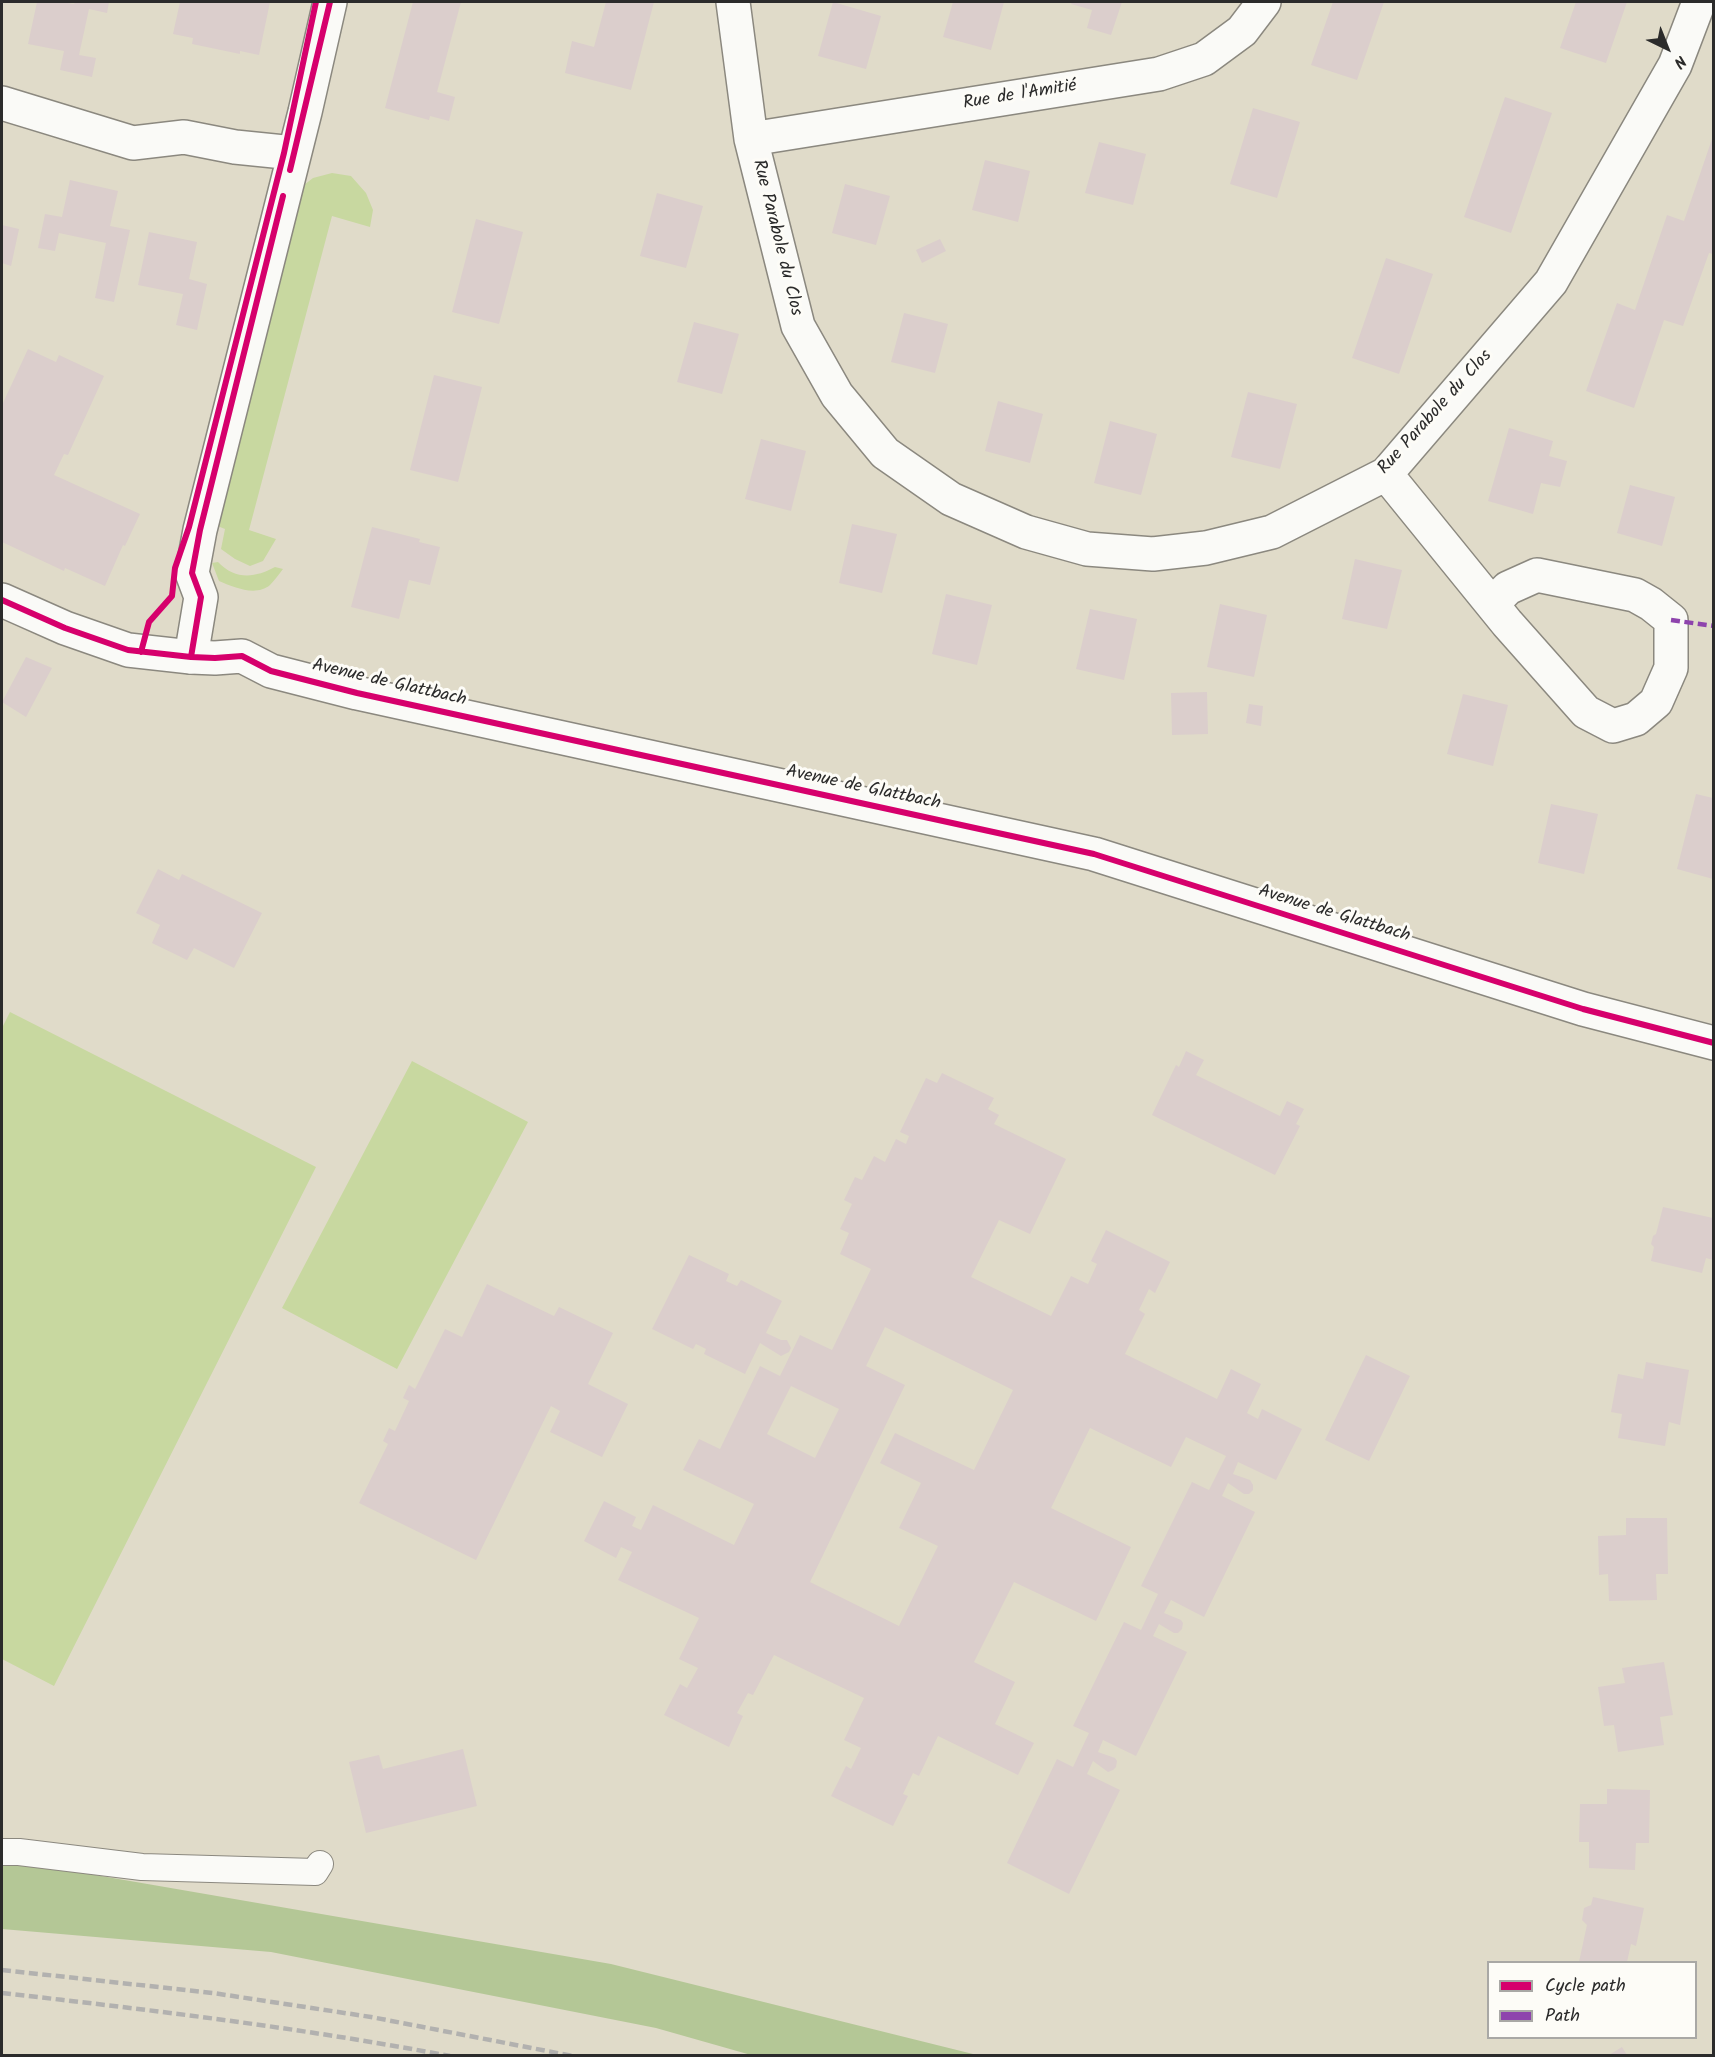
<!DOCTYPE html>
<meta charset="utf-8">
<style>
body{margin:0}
#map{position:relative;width:1715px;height:2057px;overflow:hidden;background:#e0dbc9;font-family:Kalam,sans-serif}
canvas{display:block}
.frame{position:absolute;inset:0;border:3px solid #2b2b2b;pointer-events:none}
.legend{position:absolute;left:1487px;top:1961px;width:210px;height:78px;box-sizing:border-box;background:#fdfcf7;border:2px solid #a9a8a5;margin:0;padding:8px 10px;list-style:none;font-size:18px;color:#2b2b2b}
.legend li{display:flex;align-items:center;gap:12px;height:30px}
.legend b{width:30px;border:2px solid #a9a8a5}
.north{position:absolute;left:1637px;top:18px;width:60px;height:60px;-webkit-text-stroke:4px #fdfcf7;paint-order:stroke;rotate:137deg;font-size:16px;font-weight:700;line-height:24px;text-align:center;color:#2b2b2b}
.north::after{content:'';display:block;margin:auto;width:21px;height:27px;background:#2b2b2b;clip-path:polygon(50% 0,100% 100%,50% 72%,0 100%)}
</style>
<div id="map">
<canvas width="1715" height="2057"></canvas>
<div class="frame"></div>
<ul class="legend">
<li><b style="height:8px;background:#d6006c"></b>Cycle path</li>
<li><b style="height:8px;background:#8e44ad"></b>Path</li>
</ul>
<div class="north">N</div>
</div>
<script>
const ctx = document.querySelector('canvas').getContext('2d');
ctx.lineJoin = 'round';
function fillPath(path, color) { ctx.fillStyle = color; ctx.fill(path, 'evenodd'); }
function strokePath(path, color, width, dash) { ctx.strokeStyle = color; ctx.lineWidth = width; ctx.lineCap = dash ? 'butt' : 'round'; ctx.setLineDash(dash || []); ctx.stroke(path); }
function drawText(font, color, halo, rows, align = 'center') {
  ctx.font = font + ' Kalam,sans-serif'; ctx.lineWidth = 6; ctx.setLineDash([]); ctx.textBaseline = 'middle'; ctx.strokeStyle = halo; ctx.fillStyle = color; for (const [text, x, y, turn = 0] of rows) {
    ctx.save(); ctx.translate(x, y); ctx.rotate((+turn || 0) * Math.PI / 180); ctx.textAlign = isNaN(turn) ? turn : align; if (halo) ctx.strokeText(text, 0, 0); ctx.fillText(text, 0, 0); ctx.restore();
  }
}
const green = new Path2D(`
 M 332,173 L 351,176 L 366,193 L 373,210 L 370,227 L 332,216 L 249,530 L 276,539 L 263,561 L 250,566 L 235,559 L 221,549 L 225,529 L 215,525 L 300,188 L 313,178 Z
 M 218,562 C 235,580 255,578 275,567 L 283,569 C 279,574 275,580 270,585 C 256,597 233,587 219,581 L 212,563 Z
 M 10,1012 L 316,1167 L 54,1686 L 2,1659 L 2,1028 Z
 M 412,1061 L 528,1122 L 397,1369 L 282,1308 Z`);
const forest = new Path2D(`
 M 2,1862 L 20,1862 L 611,1964 L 977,2055 L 751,2055 L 656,2028 L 271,1952 L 2,1929 Z`);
const building = new Path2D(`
 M 37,2 L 62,2 L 74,4 L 75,2 L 109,2 L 107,13 L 89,9 L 79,55 L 96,58 L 92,77 L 60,70 L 64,51 L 28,44 Z
 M 180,2 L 270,2 L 259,55 L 240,51 L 240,54 L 192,44 L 193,38 L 173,34 Z
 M 413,2 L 461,2 L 437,92 L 455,97 L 449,121 L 430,116 L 429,120 L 385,108 Z
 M 606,2 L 654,2 L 631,90 L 565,73 L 572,41 L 594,47 Z
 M 833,2 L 881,16 L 866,69 L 818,56 Z
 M 953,2 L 1004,2 L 991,50 L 943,37 Z
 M 1072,2 L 1122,2 L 1111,35 L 1087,28 L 1092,10 L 1071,4 Z
 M 1333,2 L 1384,2 L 1357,80 L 1311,65 Z
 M 1576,2 L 1627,2 L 1606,63 L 1560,48 Z
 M 1505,97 L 1552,113 L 1511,233 L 1464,217 Z
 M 1253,108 L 1300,122 L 1277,198 L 1230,184 Z
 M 1713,136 L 1713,254 L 1709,253 L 1683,326 L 1664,320 L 1634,408 L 1586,391 L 1617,303 L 1635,310 L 1667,215 L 1684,221 Z
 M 1099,142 L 1146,154 L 1133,205 L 1085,193 Z
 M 985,160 L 1030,171 L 1018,222 L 972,210 Z
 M 70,180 L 118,191 L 110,226 L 130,230 L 114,302 L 95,298 L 106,243 L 59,233 L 55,251 L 38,248 L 45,214 L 62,217 Z
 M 845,184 L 890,196 L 876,245 L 832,233 Z
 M 657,193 L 703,206 L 686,268 L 640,256 Z
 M 476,219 L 523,232 L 499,324 L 452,312 Z
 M 2,225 L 19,229 L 11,266 L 2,263 Z
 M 149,232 L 197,242 L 189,279 L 207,284 L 197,330 L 176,325 L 183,294 L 138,285 Z
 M 940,239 L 946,251 L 922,263 L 916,250 Z
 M 1386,258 L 1433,274 L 1399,374 L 1352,358 Z
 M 904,313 L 948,324 L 935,373 L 891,362 Z
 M 694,322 L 739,334 L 722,394 L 677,382 Z
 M 28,349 L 56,362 L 59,355 L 104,376 L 68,455 L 64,454 L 54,475 L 140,514 L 125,546 L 123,545 L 105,586 L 65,568 L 64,571 L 2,542 L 2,402 L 3,403 Z
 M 434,375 L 482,387 L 458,482 L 410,470 Z
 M 1248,392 L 1297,404 L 1280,469 L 1231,457 Z
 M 998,401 L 1043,414 L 1030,463 L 985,451 Z
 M 1110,421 L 1157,434 L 1141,495 L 1094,483 Z
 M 1509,428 L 1553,441 L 1549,456 L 1567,461 L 1560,487 L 1541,483 L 1533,514 L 1488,501 Z
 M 761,439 L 806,451 L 791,511 L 745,499 Z
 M 1630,485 L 1675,497 L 1662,546 L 1617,533 Z
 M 852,524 L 897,534 L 882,593 L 839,583 Z
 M 372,527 L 420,539 L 419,542 L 440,547 L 430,585 L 409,580 L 399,619 L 351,607 Z
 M 1355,559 L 1402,570 L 1387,629 L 1342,619 Z
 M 946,594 L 992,605 L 977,665 L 932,654 Z
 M 1220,604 L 1267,615 L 1254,677 L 1207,667 Z
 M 1090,609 L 1137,619 L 1124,680 L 1076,669 Z
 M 26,657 L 52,668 L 26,717 L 2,702 Z
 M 1207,692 L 1208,734 L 1172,735 L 1171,693 Z
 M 1463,694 L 1508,705 L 1493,766 L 1447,754 Z
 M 1249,704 L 1263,706 L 1261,726 L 1246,723 Z
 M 1696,794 L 1713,798 L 1713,879 L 1677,869 Z
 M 1551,804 L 1598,814 L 1584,874 L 1538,863 Z
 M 158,869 L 179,880 L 182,874 L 262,913 L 234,968 L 194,948 L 187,960 L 152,943 L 160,925 L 136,913 Z
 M 1186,1051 L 1204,1060 L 1196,1075 L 1280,1116 L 1287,1101 L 1304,1109 L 1296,1124 L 1300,1126 L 1275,1175 L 1152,1115 L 1176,1065 L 1179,1067 Z
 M 942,1073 L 994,1098 L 988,1109 L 999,1115 L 994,1124 L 1066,1159 L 1030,1234 L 999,1220 L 971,1277 L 1051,1316 L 1071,1276 L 1088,1284 L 1097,1264 L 1091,1261 L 1106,1230 L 1170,1262 L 1155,1293 L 1149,1289 L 1139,1310 L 1145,1314 L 1125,1354 L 1217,1399 L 1231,1369 L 1261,1384 L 1247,1413 L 1258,1419 L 1262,1409 L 1302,1429 L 1276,1480 L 1238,1462 L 1233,1474 L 1250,1480 L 1253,1485 L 1253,1490 L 1249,1494 L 1244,1494 L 1228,1483 L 1222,1496 L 1255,1512 L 1204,1617 L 1171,1600 L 1164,1613 L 1181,1620 L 1183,1623 L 1182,1629 L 1178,1633 L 1174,1633 L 1159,1624 L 1153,1636 L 1187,1652 L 1136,1756 L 1103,1740 L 1098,1752 L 1115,1758 L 1117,1761 L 1116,1767 L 1113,1770 L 1108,1772 L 1093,1761 L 1087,1774 L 1120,1790 L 1069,1894 L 1007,1863 L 1057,1759 L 1073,1767 L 1089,1733 L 1073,1726 L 1124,1622 L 1141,1630 L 1158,1594 L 1141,1586 L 1192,1482 L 1209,1490 L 1226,1456 L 1186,1437 L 1171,1467 L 1090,1428 L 1051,1508 L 1131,1547 L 1096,1621 L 1014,1582 L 974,1662 L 1015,1682 L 995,1724 L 1034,1743 L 1018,1775 L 938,1736 L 919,1776 L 913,1773 L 903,1794 L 908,1796 L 893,1826 L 831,1796 L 846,1766 L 851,1769 L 861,1748 L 844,1740 L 864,1698 L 774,1655 L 753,1695 L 748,1693 L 737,1713 L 743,1716 L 729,1747 L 664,1715 L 680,1684 L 687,1688 L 698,1668 L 679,1659 L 699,1618 L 618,1580 L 632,1552 L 621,1547 L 616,1558 L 584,1541 L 604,1501 L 636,1517 L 632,1526 L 641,1530 L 653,1505 L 734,1545 L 754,1504 L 683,1470 L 699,1439 L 720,1449 L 760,1366 L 780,1376 L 800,1335 L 832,1350 L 871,1269 L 840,1254 L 849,1233 L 840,1229 L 852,1204 L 844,1200 L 855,1177 L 862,1180 L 874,1156 L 885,1162 L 896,1139 L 906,1144 L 909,1136 L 900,1132 L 926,1078 L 937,1083 ZM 885,1327 L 1013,1390 L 974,1470 L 895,1433 L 880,1463 L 921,1483 L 899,1528 L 938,1546 L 899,1626 L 810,1582 L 905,1385 L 866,1366 ZM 791,1386 L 839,1409 L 815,1458 L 767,1434 Z
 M 1663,1207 L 1713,1218 L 1713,1260 L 1706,1258 L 1702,1273 L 1651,1261 L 1654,1247 L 1651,1244 L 1653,1236 L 1656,1234 Z
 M 689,1255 L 729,1274 L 726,1281 L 737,1286 L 741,1280 L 782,1301 L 766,1333 L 781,1340 L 787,1340 L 791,1348 L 789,1352 L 781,1356 L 760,1343 L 745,1374 L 704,1354 L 706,1349 L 696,1344 L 693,1349 L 652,1329 Z
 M 487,1284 L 554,1316 L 559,1307 L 613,1333 L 588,1384 L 628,1404 L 602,1457 L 550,1432 L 560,1411 L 551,1406 L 476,1560 L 359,1503 L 388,1444 L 383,1441 L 389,1428 L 395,1431 L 409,1401 L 403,1398 L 409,1385 L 415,1389 L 445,1329 L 462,1337 Z
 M 1366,1355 L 1410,1376 L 1369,1461 L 1325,1440 Z
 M 1646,1362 L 1689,1370 L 1680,1425 L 1669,1422 L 1665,1446 L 1618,1438 L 1622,1414 L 1611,1412 L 1618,1374 L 1643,1379 Z
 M 1626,1518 L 1667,1518 L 1668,1574 L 1656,1574 L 1657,1600 L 1609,1601 L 1608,1574 L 1599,1575 L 1598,1536 L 1626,1535 Z
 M 1664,1662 L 1673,1715 L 1660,1717 L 1664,1745 L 1618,1752 L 1614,1725 L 1604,1726 L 1598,1687 L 1625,1683 L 1622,1668 Z
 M 463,1749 L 477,1806 L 366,1833 L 349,1762 L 379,1755 L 383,1769 Z
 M 1607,1789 L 1650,1790 L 1649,1843 L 1636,1843 L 1635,1870 L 1589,1868 L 1589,1842 L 1579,1842 L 1580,1804 L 1607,1804 Z
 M 1593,1897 L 1644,1908 L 1636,1946 L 1631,1944 L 1627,1962 L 1579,1962 L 1587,1925 L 1582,1920 L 1584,1908 L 1591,1905 Z
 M 1622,2047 L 1627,2055 L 1609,2055 Z`);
const service = new Path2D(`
 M 2,1852 L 19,1852 L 142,1867 L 315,1872 L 320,1864`);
const minor = new Path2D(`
 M 733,2 L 751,139 L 798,326 L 837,395 L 885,453 L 951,499 L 1026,532 L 1087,549 L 1153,554 L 1206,548 L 1272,532 L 1386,474 L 1551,282 L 1675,65 L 1699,2
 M 2,103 L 133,143 L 184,137 L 235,147 L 294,153
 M 751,139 L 1159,74 L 1204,59 L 1242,31 L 1264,2
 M 1386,474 L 1507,623 L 1586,712 L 1613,726 L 1636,719 L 1656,702 L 1671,668 L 1671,620 L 1651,604 L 1635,595 L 1537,575 L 1508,588 L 1492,604
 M 191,657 L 201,597 L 192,573 L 200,530 L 305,112 L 330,2`);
const tertiary = new Path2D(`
 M 2,600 L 65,628 L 128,650 L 191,657 L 215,658 L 242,656 L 271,671 L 357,693 L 1094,854 L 1583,1009 L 1714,1043`);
const rail = new Path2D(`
 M 2,1970 L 213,1993 L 371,2017 L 573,2056
 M 2,1993 C 152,2010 302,2028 450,2056`);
const quiet = new Path2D(`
 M 1671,620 L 1714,626`);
const cycleway = new Path2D(`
 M 290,170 L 330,2
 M 2,600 L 65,628 L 128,650 L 191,657 L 215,658 L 242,656 L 271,671 L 357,693 L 1094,854 L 1583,1009 L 1714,1043
 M 141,652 L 149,622 L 172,596 L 175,568 L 189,527 L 284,153 L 316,2
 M 191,657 L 201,597 L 192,573 L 200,530 L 283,196`);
const streetNames = [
 ["Rue de l'Amitié",1020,96,-9],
 ["Rue Parabole du Clos",776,238,76],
 ["Rue Parabole du Clos",1436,413,-48],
 ["Avenue de Glattbach",389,684,13],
 ["Avenue de Glattbach",863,789,12],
 ["Avenue de Glattbach",1334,915,17]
];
fillPath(green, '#c8d8a0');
fillPath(forest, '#b4c796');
fillPath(building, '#dbcecc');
strokePath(service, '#8b887f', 28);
strokePath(minor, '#8b887f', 36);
strokePath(tertiary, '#8b887f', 36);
strokePath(service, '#fafaf7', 26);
strokePath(minor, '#fafaf7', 33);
strokePath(tertiary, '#fafaf7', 33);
strokePath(rail, '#b2b1af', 4.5, [9, 4.5]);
strokePath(quiet, '#8e44ad', 4.5, [9, 4.5]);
strokePath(cycleway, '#d6006c', 6);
drawText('18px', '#2b2b2b', '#fdfcf7', streetNames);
</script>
